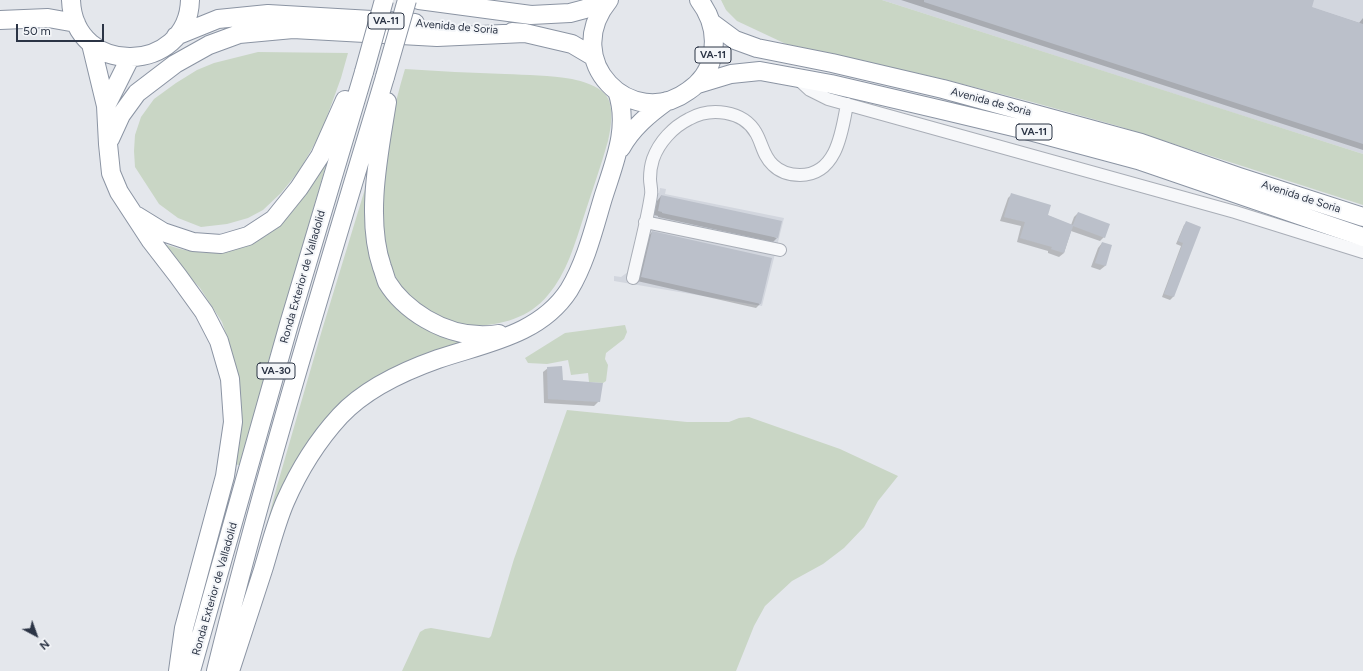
<!DOCTYPE html>
<style>
body{margin:0}
#map{position:relative;width:1363px;height:671px;overflow:hidden;background:#e4e7ec;font-family:Figtree,sans-serif}
canvas{display:block}
.north{position:absolute;left:16px;top:615px;width:40px;height:40px;-webkit-text-stroke:3px #f4f6f9;paint-order:stroke;rotate:139deg;font-size:11px;font-weight:700;line-height:16px;text-align:center;color:#2b3445}
.north::after{content:'';display:block;margin:auto;width:14px;height:18px;background:#2b3445;clip-path:polygon(50% 0,100% 100%,50% 72%,0 100%)}
.scale{position:absolute;left:16px;top:24px;width:88px;height:18px;box-sizing:border-box;border:2px solid #2b3445;border-top:0;padding-left:5px;font-size:12px;line-height:14px;white-space:nowrap;color:#2b3445;-webkit-text-stroke:3px #f4f6f9;paint-order:stroke}
</style>
<div id="map">
<canvas width="1363" height="671"></canvas>
<div class="north">N</div>
<div class="scale">50 m</div>
</div>
<script>
const ctx = document.querySelector('canvas').getContext('2d');
ctx.lineJoin = 'round';
function fillPath(path, color) { ctx.fillStyle = color; ctx.fill(path, 'evenodd'); }
function strokePath(path, color, width, dash) { ctx.strokeStyle = color; ctx.lineWidth = width; ctx.lineCap = dash ? 'butt' : 'round'; ctx.setLineDash(dash || []); ctx.stroke(path); }
function drawText(font, color, halo, rows, align = 'center') {
  ctx.font = font + ' Figtree,sans-serif'; ctx.lineWidth = 4; ctx.setLineDash([]); ctx.textBaseline = 'middle'; ctx.strokeStyle = halo; ctx.fillStyle = color; for (const [text, x, y, turn = 0] of rows) {
    ctx.save(); ctx.translate(x, y); ctx.rotate((+turn || 0) * Math.PI / 180); ctx.textAlign = isNaN(turn) ? turn : align; if (halo) ctx.strokeText(text, 0, 0); ctx.fillText(text, 0, 0); ctx.restore();
  }
}
const built = new Path2D(`
 M 882,0 L 1363,0 L 1363,154 L 1209,105 Z
 M 660,188 L 666,189 L 665,194 L 784,218 L 762,306 L 614,281 L 614,276 L 621,277 L 628,272 L 646,192 L 659,193 Z`);
const green = new Path2D(`
 M 721,0 L 882,0 L 1363,154 L 1363,205 L 1118,126 L 1032,102 L 943,79 L 786,44 L 737,21 L 726,10 Z
 M 258,52 L 348,53 L 341,78 L 321,133 L 299,171 L 281,193 L 263,210 L 248,218 L 227,224 L 201,227 L 178,218 L 159,204 L 135,167 L 134,151 L 135,135 L 141,117 L 154,99 L 176,83 L 197,70 L 214,63 Z
 M 405,69 C 438,71 472,73 505,74 C 527,75 550,75 572,79 C 582,81 598,86 605,94 C 615,105 611,128 608,141 C 601,166 592,191 584,216 C 575,243 567,273 548,295 C 529,318 502,325 473,326 C 456,327 439,319 425,309 C 409,297 400,287 391,268 C 388,261 387,252 386,245 C 382,223 383,204 384,182 C 387,142 393,108 405,69 Z
 M 330,151 L 244,449 L 239,465 L 233,464 L 236,373 L 232,352 L 222,322 L 200,288 L 158,243 L 159,242 C 214,264 264,252 299,203 C 311,187 320,168 330,151 Z
 M 372,166 L 389,295 L 473,340 L 365,386 L 264,535 L 277,486 L 322,330 Z
 M 625,325 L 627,332 L 624,339 L 606,353 L 605,359 L 608,365 L 606,381 L 603,383 L 589,382 L 588,373 L 571,375 L 568,360 L 547,364 L 528,363 L 525,358 L 565,333 Z
 M 567,410 L 687,422 L 729,422 L 739,418 L 749,417 L 840,449 L 898,476 L 878,501 L 864,527 L 844,548 L 823,564 L 792,581 L 765,606 L 754,626 L 736,671 L 402,671 L 420,632 L 425,629 L 431,628 L 489,638 L 491,636 L 514,559 Z`);
const shadow = new Path2D(`
 M 901,0 L 1313,0 L 1310,7 L 1359,23 L 1363,18 L 1363,150 Z
 M 1012,194 L 1047,215 L 1071,225 L 1074,217 L 1078,213 L 1104,237 L 1100,241 L 1071,231 L 1064,253 L 1059,257 L 1048,253 L 1048,251 L 1017,242 L 1021,226 L 1000,221 L 1008,198 Z
 M 661,196 L 777,238 L 773,242 L 658,217 L 658,216 L 654,215 L 657,201 Z
 M 1187,222 L 1199,227 L 1173,297 L 1170,300 L 1162,297 L 1181,246 L 1176,244 L 1184,225 Z
 M 652,232 L 760,304 L 756,308 L 637,281 L 648,237 Z
 M 1102,243 L 1105,266 L 1100,270 L 1091,267 L 1098,248 Z
 M 548,368 L 562,381 L 599,401 L 594,406 L 544,403 L 543,372 Z`);
const building = new Path2D(`
 M 924,0 L 1314,0 L 1312,7 L 1363,24 L 1363,144 L 924,2 Z
 M 1011,193 L 1051,205 L 1048,215 L 1073,225 L 1078,212 L 1110,224 L 1105,238 L 1073,226 L 1064,253 L 1051,249 L 1052,247 L 1020,238 L 1025,222 L 1004,217 Z
 M 661,195 L 782,221 L 778,238 L 662,213 L 662,212 L 658,211 Z
 M 1186,221 L 1201,227 L 1174,297 L 1164,294 L 1183,243 L 1178,241 Z
 M 652,231 L 772,258 L 761,304 L 641,277 Z
 M 1102,242 L 1112,245 L 1106,266 L 1095,263 Z
 M 562,366 L 563,380 L 603,383 L 600,402 L 548,399 L 547,367 Z`);
const minor = new Path2D(`
 M 798,79 L 810,90 L 828,99 L 1235,212 L 1363,252
 M 645,222 L 780,250
 M 633,278 C 639,250 647,222 651,195 C 652,190 650,184 650,179 C 650,173 651,165 653,159 C 659,142 673,127 689,119 C 710,107 743,110 756,133 C 762,143 763,156 773,165 C 780,172 790,175 800,175 C 837,175 842,131 847,104`);
const highway = new Path2D(`
 M 71,0 C 74,78 188,74 190,0
 M 419,0 L 531,15 L 570,13 L 585,9 L 607,0
 M 609,0 C 559,61 632,132 688,91 C 700,83 709,71 712,57 C 717,36 712,17 699,0
 M 0,20 L 48,18 L 76,23
 M 712,23 L 735,40 L 757,48 L 832,63 L 943,89 L 1141,143 L 1239,177 L 1363,217
 M 512,32 L 525,33 L 572,44 L 594,57
 M 176,36 L 218,19 L 268,14 L 389,21 L 415,23
 M 91,44 L 106,106 L 108,144 L 111,173 L 119,192 L 151,241 L 178,276 L 204,312 L 219,341 L 230,379 L 233,422 L 225,476 L 184,628 L 178,671
 M 698,84 L 731,74 L 760,71 L 831,84 L 942,110 L 1026,130 L 1138,160 L 1363,237
 M 387,102 C 379,153 365,218 382,267 C 384,272 385,277 387,282 C 396,297 411,310 426,319 C 448,332 474,338 499,334
 M 106,106 L 130,58
 M 110,139 L 121,115 L 137,93 L 175,64 L 209,45 L 239,34 L 293,29 L 437,37 L 525,33
 M 621,148 C 632,128 649,114 667,101
 M 137,216 L 163,232 L 193,242 L 221,244 L 248,236 L 274,219 L 299,188 L 320,156 L 345,100
 M 191,671 L 289,324 L 364,72
 M 216,671 C 265,471 326,274 385,77
 M 230,671 C 241,637 252,604 263,570 C 270,547 276,523 285,502 C 299,470 317,441 340,416 C 365,389 404,371 438,359 C 485,343 540,335 569,290 C 586,262 594,228 603,198 C 614,163 630,127 617,91`);
const highwayBridge = new Path2D(`
 M 364,72 L 384,0
 M 385,77 L 407,0`);
const shields = [
 [386,21,36],
 [713,55,36],
 [1034,132,36],
 [276,371,38]
];
const shieldNames = [
 ["VA-11",386,21],
 ["VA-11",713,55],
 ["VA-11",1034,132],
 ["VA-30",276,371]
];
const streetNames = [
 ["Avenida de Soria",457,27,5],
 ["Avenida de Soria",991,102,15],
 ["Avenida de Soria",1301,197,18],
 ["Ronda Exterior de Valladolid",303,277,-74],
 ["Ronda Exterior de Valladolid",215,589,-74]
];
fillPath(built, '#d2d6de');
fillPath(green, '#c9d6c5');
fillPath(shadow, '#0003');
fillPath(building, '#bbc0ca');
strokePath(minor, '#a9aeb7', 14);
strokePath(highway, '#8b94a3', 20);
strokePath(minor, '#f7f8fa', 12);
strokePath(highway, '#fff', 18);
strokePath(highwayBridge, '#8b94a3', 20, []);
strokePath(highwayBridge, '#fff', 18);
for (const [x, y, w] of shields) { const box = new Path2D(); box.roundRect(x - w / 2, y - 8, w, 16, 3); ctx.fillStyle = '#f4f6f9'; ctx.fill(box); strokePath(box, '#2b3445', 1); }
drawText('bold 10px', '#2b3445', null, shieldNames);
drawText('11px', '#2b3445', '#f4f6f9', streetNames);
</script>
